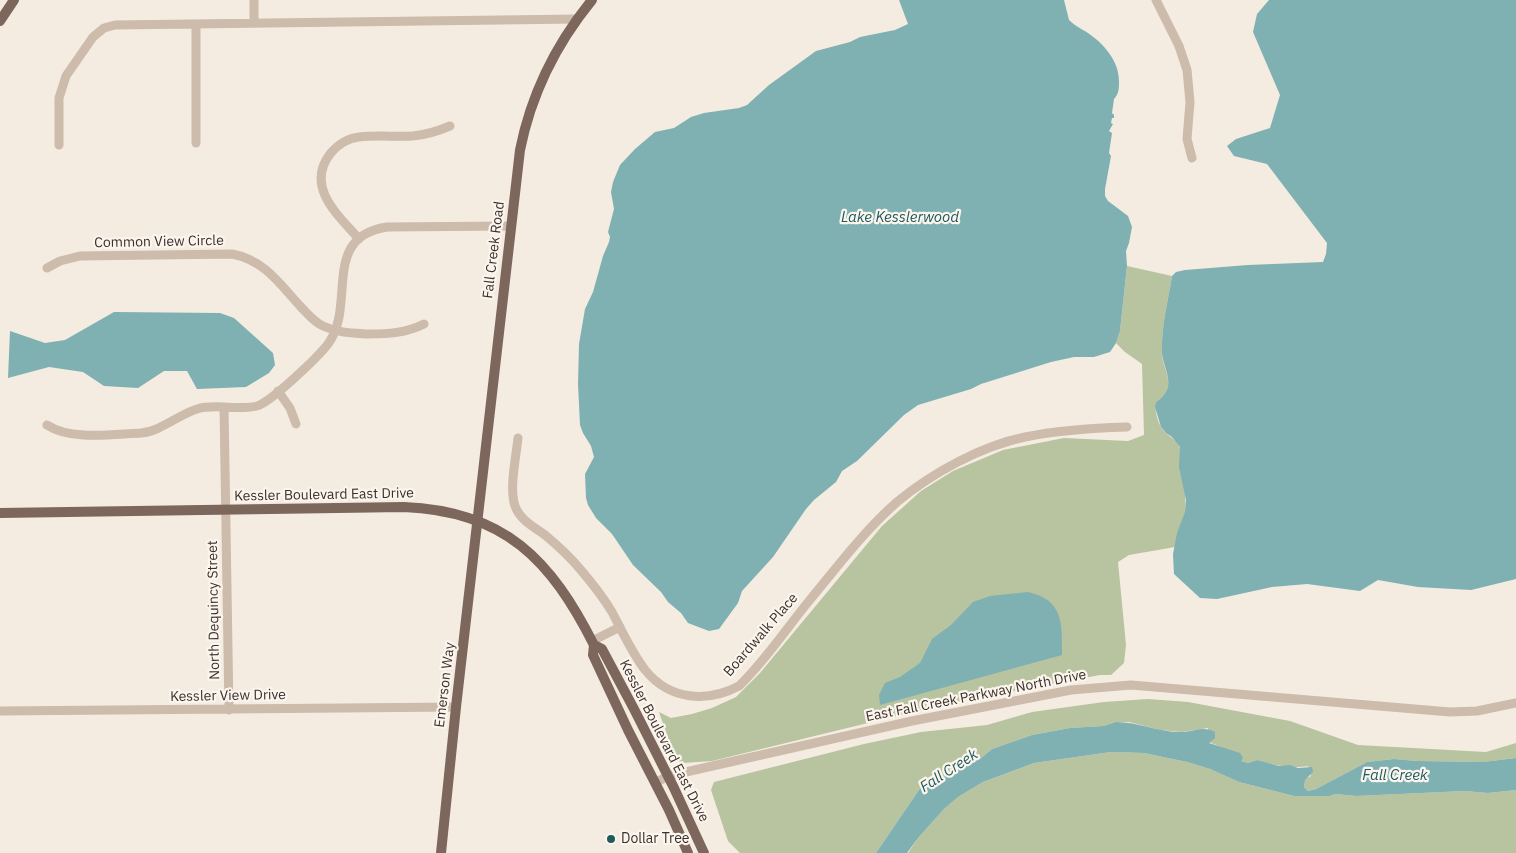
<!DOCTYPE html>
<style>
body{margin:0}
canvas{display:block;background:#f4ebe1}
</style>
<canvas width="1516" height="853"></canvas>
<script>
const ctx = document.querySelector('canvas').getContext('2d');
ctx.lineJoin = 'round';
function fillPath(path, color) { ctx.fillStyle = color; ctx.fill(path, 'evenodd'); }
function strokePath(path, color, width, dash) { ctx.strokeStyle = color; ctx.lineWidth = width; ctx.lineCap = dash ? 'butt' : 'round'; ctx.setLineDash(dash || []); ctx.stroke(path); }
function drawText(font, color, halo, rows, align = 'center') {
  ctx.font = font + ' "IBM Plex Sans",sans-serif'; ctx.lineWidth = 4.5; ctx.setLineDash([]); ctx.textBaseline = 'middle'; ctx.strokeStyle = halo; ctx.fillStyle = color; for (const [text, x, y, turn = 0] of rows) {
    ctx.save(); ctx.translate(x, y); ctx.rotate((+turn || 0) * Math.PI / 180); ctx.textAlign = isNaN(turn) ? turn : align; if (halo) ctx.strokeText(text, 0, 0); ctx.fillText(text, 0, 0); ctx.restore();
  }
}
const green = new Path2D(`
 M 1127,266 L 1172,276 C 1168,302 1161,326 1162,353 C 1162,365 1170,375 1168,387 C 1166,393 1161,399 1156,402 C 1154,412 1159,428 1167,434 C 1172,438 1178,442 1180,448 C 1183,458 1187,504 1185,514 C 1182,525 1177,535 1175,547 L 1129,555 L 1118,562 L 1126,645 L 1124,663 L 1111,675 L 1100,675 L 946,704 L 712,761 L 683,763 L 676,760 L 659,712 L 671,718 L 692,714 L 712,708 L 736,697 L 760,673 L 882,526 L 921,491 L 953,471 L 1003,450 L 1064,438 L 1128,441 L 1144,435 L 1142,364 L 1125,352 L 1116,343 L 1120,331 Z
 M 1148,699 L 1188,702 L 1290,721 L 1358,745 L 1486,752 L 1516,743 L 1516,758 L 1483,762 L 1417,761 L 1394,759 L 1367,762 L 1316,789 L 1308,791 L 1304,787 L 1305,779 L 1311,776 L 1308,766 C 1293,769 1271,765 1257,760 L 1248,763 L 1241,761 L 1228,750 L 1209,742 L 1208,728 L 1182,732 L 1160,730 L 1129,722 L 1116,722 L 1103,726 L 1070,728 L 1032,735 L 992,749 L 980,759 L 970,765 L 945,776 L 935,777 L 923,784 L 876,853 L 740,853 L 728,841 L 711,790 L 714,782 L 864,744 L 921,732 L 987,725 L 1032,712 L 1104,702 Z
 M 1111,752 L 1144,753 L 1187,762 L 1210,769 L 1239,782 L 1294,796 L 1329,796 L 1336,794 L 1356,796 L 1465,791 L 1488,793 L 1516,790 L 1516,853 L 908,853 L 918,838 L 944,809 L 958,797 L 983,782 L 1034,763 Z`);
const water = new Path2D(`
 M 899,0 L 1064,0 L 1069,20 C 1075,26 1082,29 1088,33 C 1104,44 1119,61 1119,81 C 1119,88 1119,94 1114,99 L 1112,113 L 1114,115 L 1114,118 L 1112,118 L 1111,123 L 1113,124 L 1109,131 L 1112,133 L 1109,153 L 1111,156 L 1105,189 L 1105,196 L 1108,201 L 1128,216 L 1132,227 L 1129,243 L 1126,251 L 1127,266 L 1120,331 L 1116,343 L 1110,352 L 1094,357 L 1074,357 L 1051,362 L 981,384 L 971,389 L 918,405 L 904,415 L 857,461 L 842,471 L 836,482 L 814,500 L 806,509 L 773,557 L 742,591 L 738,603 L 719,629 L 709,631 L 688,623 L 681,613 L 668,602 L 661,592 L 633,565 L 612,534 L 596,518 L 588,505 L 586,498 L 585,474 L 594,457 L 591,446 L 583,433 L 580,425 L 578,384 L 579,344 L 585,309 L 593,292 L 603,256 L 609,242 L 610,237 L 608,232 L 614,209 L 611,192 L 613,182 L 620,165 L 635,149 L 655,132 L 674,128 L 691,117 L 704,113 L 739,108 L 747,105 L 769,85 L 816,51 L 850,42 L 860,37 L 895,30 L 908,24 Z
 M 1269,0 L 1516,0 L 1516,579 L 1471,590 L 1418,587 L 1378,580 L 1360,591 L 1307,584 L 1272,587 L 1217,599 L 1200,598 L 1174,574 L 1173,554 L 1177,533 L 1185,512 L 1186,500 L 1179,467 L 1180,447 L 1172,437 L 1166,433 L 1161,427 L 1155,407 L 1156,402 C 1161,399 1166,393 1168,387 C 1170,375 1163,365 1162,353 C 1161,326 1168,302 1172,276 L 1176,272 L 1185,270 L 1248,265 L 1323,262 L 1326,254 L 1327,243 L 1267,164 L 1234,156 L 1227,146 L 1236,139 L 1270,128 L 1280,95 L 1253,32 L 1257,14 Z
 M 114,312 L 220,313 L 234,318 L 273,353 L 275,365 L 269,373 L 246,387 L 197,389 L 187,371 L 164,371 L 138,388 L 104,386 L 83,372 L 49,367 L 8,378 L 10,331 L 45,343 L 65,340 Z
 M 1028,592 C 1064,600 1062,624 1062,655 L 880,705 L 879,695 L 885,683 L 900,677 L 920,663 L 932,639 L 951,625 L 973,602 L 990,596 Z
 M 1116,722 C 1139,722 1160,733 1184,732 C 1195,731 1204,726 1215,732 L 1215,738 L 1209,743 L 1240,753 L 1243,758 L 1241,761 L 1248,763 L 1257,760 L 1279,766 L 1290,765 L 1298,768 L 1312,767 L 1313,772 L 1305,780 L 1304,787 L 1308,791 L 1316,789 L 1367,762 L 1394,759 L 1417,761 L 1483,762 L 1516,758 L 1516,790 L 1488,793 L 1465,791 L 1356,796 L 1336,794 L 1329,796 L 1294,796 L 1239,782 L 1210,769 L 1187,762 L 1144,753 L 1111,752 L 1034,763 L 983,782 L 958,797 L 944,809 L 918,838 L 907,853 L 876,853 L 923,784 L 935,777 L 945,776 L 958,770 L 980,759 L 992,749 L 1032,735 L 1070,728 L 1103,726 Z`);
const minor = new Path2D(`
 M 254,0 L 254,23
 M 1156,0 L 1179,46 L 1187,70 L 1190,102 L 1187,139 L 1192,158
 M 196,24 L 196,143
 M 59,145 L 59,98 L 66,76 L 93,37 L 104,28 L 115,25 L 577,19
 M 359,239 C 338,215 305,187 330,154 C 337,145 348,138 359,137 C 377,135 395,137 413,136 C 426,135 438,131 450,126
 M 47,268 L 60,261 L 80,256 L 232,254 C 264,260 279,283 300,306 C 307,313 314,322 323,326 C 338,333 352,333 368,334 C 388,334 406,333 424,324
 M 278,391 L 290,408 L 296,424
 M 224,407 L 229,710
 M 47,425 C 71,441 114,434 141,433 C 161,431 178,415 197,409 C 216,403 237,411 257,406 C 271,402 318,357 328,344 C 357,305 320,237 387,227 L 511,226
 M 518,438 C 516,458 509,488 515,506 C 520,520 534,527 545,535 C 557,545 570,557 580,569 C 592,583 603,597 612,612 C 622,631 633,655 646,671 C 670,700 707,703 739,686 C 765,661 786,629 809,601 C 837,567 864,531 897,502 C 932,473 981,446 1025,437 C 1059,430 1093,428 1127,427
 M 592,641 L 620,627
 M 0,711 L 456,707
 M 655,783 L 668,776 L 912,721 L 1071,690 L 1131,685 L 1450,712 L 1477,711 L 1516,703`);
const major = new Path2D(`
 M 0,21 L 14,0
 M 0,513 L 404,507 C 505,511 551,560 594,645 L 602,649 L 634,709 L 674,788 L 704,853
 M 594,645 L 593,655 L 628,730 L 669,810 L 688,853
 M 441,853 L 456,707 L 520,150 C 531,95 556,44 592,0`);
const markers = [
 [611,839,5,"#1f5a5e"]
];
const streetNames = [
 ["Common View Circle",159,242,-1],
 ["Fall Creek Road",494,250,-83],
 ["Kessler Boulevard East Drive",324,495,-1],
 ["North Dequincy Street",214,610,-91],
 ["Boardwalk Place",761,635,-49],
 ["Emerson Way",445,685,-83],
 ["Kessler View Drive",228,696,-1],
 ["East Fall Creek Parkway North Drive",976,696,-11],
 ["Kessler Boulevard East Drive",664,741,63]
];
const poiNames = [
 ["Dollar Tree",621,839]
];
const waterNames = [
 ["Lake Kesslerwood",900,218],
 ["Fall Creek",949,771,-33],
 ["Fall Creek",1395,776]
];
fillPath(green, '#b8c4a0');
fillPath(water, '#7fb0b2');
strokePath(minor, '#cdbbac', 9);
strokePath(major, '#7d675c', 10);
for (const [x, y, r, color] of markers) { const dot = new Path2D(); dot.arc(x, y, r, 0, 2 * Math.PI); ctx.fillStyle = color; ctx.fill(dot); strokePath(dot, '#fbf5ee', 2); }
drawText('14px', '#3b302b', '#fbf5ee', streetNames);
drawText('14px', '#3b302b', '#fbf5ee', poiNames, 'left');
drawText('italic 15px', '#1f5a5e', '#fbf5ee', waterNames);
</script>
